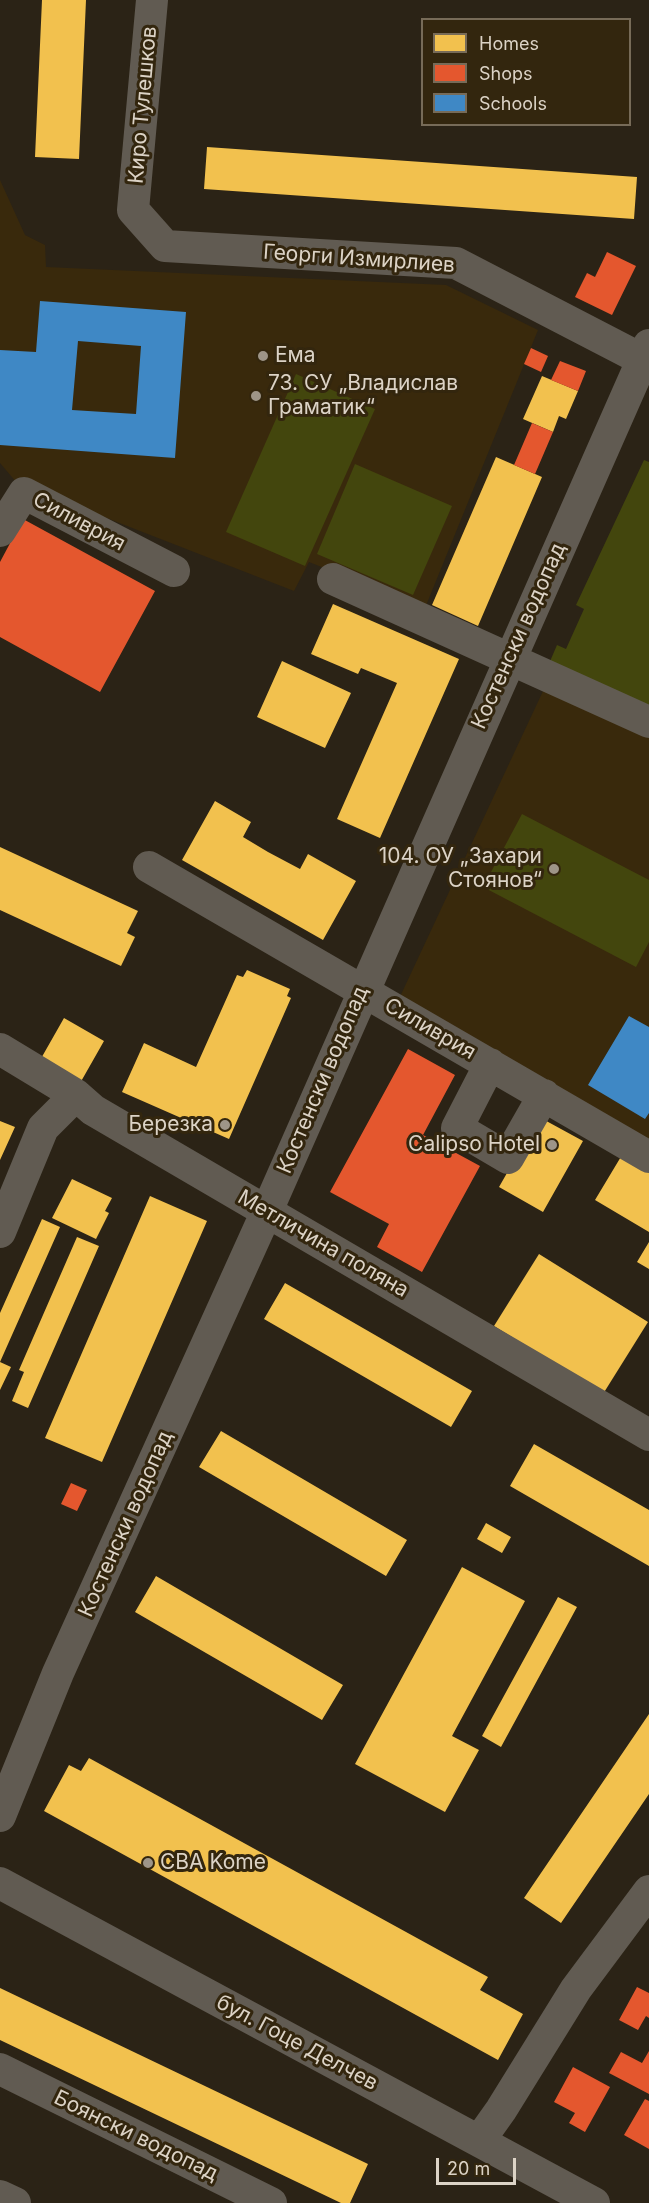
<!DOCTYPE html>
<meta charset="utf-8">
<style>
body{margin:0}
#map{position:relative;width:649px;height:2203px;overflow:hidden;background:#2b2316;font-family:Inter,sans-serif}
canvas{display:block}
.legend{position:absolute;left:421px;top:18px;width:210px;height:108px;box-sizing:border-box;background:#33260e;border:2px solid #776b58;margin:0;padding:8px 10px;list-style:none;font-size:18px;color:#dcd3c6}
.legend li{display:flex;align-items:center;gap:12px;height:30px}
.legend b{width:30px;border:2px solid #776b58}
.scale{position:absolute;left:436px;top:2158px;width:80px;height:27px;box-sizing:border-box;border:3px solid #dcd3c6;border-top:0;padding-left:8px;font-size:18px;line-height:21px;white-space:nowrap;color:#dcd3c6;-webkit-text-stroke:4px #33260e;paint-order:stroke}
</style>
<div id="map">
<canvas width="649" height="2203"></canvas>
<ul class="legend">
<li><b style="height:16px;background:#f2c14e"></b>Homes</li>
<li><b style="height:16px;background:#e4572e"></b>Shops</li>
<li><b style="height:16px;background:#3f88c5"></b>Schools</li>
</ul>
<div class="scale">20 m</div>
</div>
<script>
const ctx = document.querySelector('canvas').getContext('2d');
ctx.lineJoin = 'round';
function fillPath(path, color) { ctx.fillStyle = color; ctx.fill(path, 'evenodd'); }
function strokePath(path, color, width, dash) { ctx.strokeStyle = color; ctx.lineWidth = width; ctx.lineCap = dash ? 'butt' : 'round'; ctx.setLineDash(dash || []); ctx.stroke(path); }
function drawText(font, color, halo, rows, align = 'center') {
  ctx.font = font + ' Inter,sans-serif'; ctx.lineWidth = 6; ctx.setLineDash([]); ctx.textBaseline = 'middle'; ctx.strokeStyle = halo; ctx.fillStyle = color; for (const [text, x, y, turn = 0] of rows) {
    ctx.save(); ctx.translate(x, y); ctx.rotate((+turn || 0) * Math.PI / 180); ctx.textAlign = isNaN(turn) ? turn : align; if (halo) ctx.strokeText(text, 0, 0); ctx.fillText(text, 0, 0); ctx.restore();
  }
}
const built = new Path2D(`
 M 0,180 L 25,235 L 45,245 L 46,267 L 446,285 L 538,330 L 425,608 L 309,562 L 294,591 L 17,483 L 0,463 Z
 M 544,689 L 649,737 L 649,1144 L 398,1001 Z`);
const green = new Path2D(`
 M 296,374 L 375,409 L 305,566 L 226,532 Z
 M 644,460 L 649,462 L 649,715 L 548,666 L 557,645 L 566,649 L 584,609 L 576,605 Z
 M 355,464 L 452,506 L 413,595 L 317,554 Z
 M 522,814 L 649,880 L 649,942 L 636,967 L 483,887 Z`);
const homes = new Path2D(`
 M 42,0 L 86,0 L 79,159 L 35,157 Z
 M 207,147 L 637,177 L 634,219 L 204,189 Z
 M 542,376 L 578,391 L 566,419 L 559,416 L 553,432 L 523,419 Z
 M 496,457 L 542,477 L 478,626 L 432,605 Z
 M 333,604 L 459,659 L 380,838 L 337,819 L 397,683 L 361,668 L 358,674 L 311,654 Z
 M 282,661 L 351,693 L 325,748 L 257,717 Z
 M 215,801 L 251,822 L 243,837 L 268,852 L 300,869 L 308,854 L 356,881 L 323,940 L 182,860 Z
 M 0,847 L 138,911 L 127,933 L 135,937 L 121,966 L 0,910 Z
 M 247,970 L 290,989 L 287,996 L 291,998 L 229,1139 L 122,1092 L 144,1043 L 196,1067 L 237,975 L 243,977 Z
 M 64,1018 L 104,1041 L 79,1085 L 39,1062 Z
 M 539,1117 L 583,1141 L 543,1212 L 499,1187 Z
 M 0,1121 L 15,1127 L 0,1160 Z
 M 622,1155 L 649,1171 L 649,1232 L 595,1200 Z
 M 72,1179 L 112,1198 L 105,1211 L 109,1213 L 96,1239 L 52,1218 Z
 M 150,1196 L 207,1221 L 102,1462 L 45,1438 Z
 M 42,1219 L 60,1227 L 0,1362 L 11,1367 L 0,1390 L 0,1313 Z
 M 77,1237 L 99,1246 L 28,1408 L 12,1401 L 24,1372 L 19,1370 Z
 M 649,1242 L 649,1269 L 637,1262 Z
 M 539,1254 L 648,1322 L 603,1394 L 494,1326 Z
 M 285,1283 L 472,1391 L 451,1427 L 264,1319 Z
 M 221,1431 L 407,1540 L 386,1576 L 199,1467 Z
 M 534,1444 L 649,1510 L 649,1566 L 510,1486 Z
 M 486,1523 L 511,1537 L 502,1553 L 477,1539 Z
 M 462,1567 L 525,1601 L 452,1736 L 479,1750 L 445,1812 L 355,1764 Z
 M 156,1576 L 343,1685 L 322,1720 L 135,1612 Z
 M 558,1597 L 577,1607 L 501,1747 L 482,1736 Z
 M 649,1714 L 649,1794 L 561,1923 L 524,1898 Z
 M 89,1758 L 488,1977 L 480,1990 L 523,2014 L 498,2060 L 44,1811 L 69,1765 L 81,1771 Z
 M 0,1988 L 368,2164 L 350,2203 L 341,2203 L 0,2040 Z`);
const shops = new Path2D(`
 M 607,252 L 636,266 L 612,315 L 575,297 L 587,273 L 595,277 Z
 M 531,348 L 548,356 L 541,372 L 524,364 Z
 M 560,361 L 586,371 L 578,391 L 551,380 Z
 M 532,423 L 553,432 L 535,474 L 514,465 Z
 M 23,519 L 155,591 L 100,692 L 0,637 L 0,562 Z
 M 408,1049 L 455,1075 L 423,1135 L 480,1166 L 422,1272 L 377,1247 L 389,1224 L 330,1192 Z
 M 71,1483 L 87,1490 L 77,1511 L 61,1504 Z
 M 637,1987 L 649,1993 L 649,2018 L 646,2016 L 638,2030 L 619,2020 Z
 M 649,2051 L 649,2094 L 609,2073 L 621,2052 L 642,2063 Z
 M 573,2067 L 610,2087 L 585,2132 L 569,2123 L 575,2113 L 554,2102 Z
 M 645,2099 L 649,2101 L 649,2149 L 624,2135 Z`);
const schools = new Path2D(`
 M 40,301 L 186,312 L 175,458 L 0,445 L 0,350 L 36,352 ZM 78,341 L 141,346 L 136,414 L 72,410 Z
 M 629,1016 L 649,1027 L 649,1113 L 645,1119 L 588,1085 Z`);
const minor = new Path2D(`
 M 152,0 L 133,210 L 165,246 L 456,263 L 649,363
 M 0,531 L 24,493 L 174,571
 M 333,579 L 649,722
 M 149,867 L 649,1157
 M 0,1049 L 76,1095 L 93,1110 L 649,1435
 M 490,1064 L 457,1128 L 508,1158 L 544,1095
 M 0,1232 L 43,1128 L 76,1095
 M 0,1816 L 58,1673 L 267,1211 L 649,345
 M 0,1883 L 594,2203
 M 0,2069 L 271,2203
 M 479,2141 L 501,2110 L 576,1989 L 649,1891
 M 0,2196 L 15,2203`);
const markers = [
 [263,356,6,"#9e9588"],
 [256,396,6,"#9e9588"],
 [554,869,6,"#9e9588"],
 [225,1125,6,"#9e9588"],
 [552,1145,6,"#9e9588"],
 [148,1863,6,"#9e9588"]
];
const streetNames = [
 ["Киро Тулешков",143,105,-85],
 ["Георги Измирлиев",359,259,4],
 ["Силиврия",79,522,28],
 ["Костенски водопад",519,636,-66],
 ["Силиврия",430,1029,30],
 ["Костенски водопад",323,1080,-67],
 ["Метличина поляна",323,1244,30],
 ["Костенски водопад",126,1524,-66],
 ["бул. Гоце Делчев",297,2043,28],
 ["Боянски водопад",136,2136,26]
];
const poiNames = [
 ["Ема",275,356],
 ["73. СУ „Владислав",268,384],
 ["Граматик“",268,408],
 ["104. ОУ „Захари",542,857,"right"],
 ["Стоянов“",542,881,"right"],
 ["Березка",213,1125,"right"],
 ["Calipso Hotel",540,1145,"right"],
 ["CBA Kome",160,1863]
];
fillPath(built, '#39290c');
fillPath(green, '#43460d');
fillPath(homes, '#f2c14e');
fillPath(shops, '#e4572e');
fillPath(schools, '#3f88c5');
strokePath(minor, '#615b52', 32);
for (const [x, y, r, color] of markers) { const dot = new Path2D(); dot.arc(x, y, r, 0, 2 * Math.PI); ctx.fillStyle = color; ctx.fill(dot); strokePath(dot, '#33260e', 2); }
drawText('21px', '#dcd3c6', '#33260e', streetNames);
drawText('21px', '#dcd3c6', '#33260e', poiNames, 'left');
</script>
